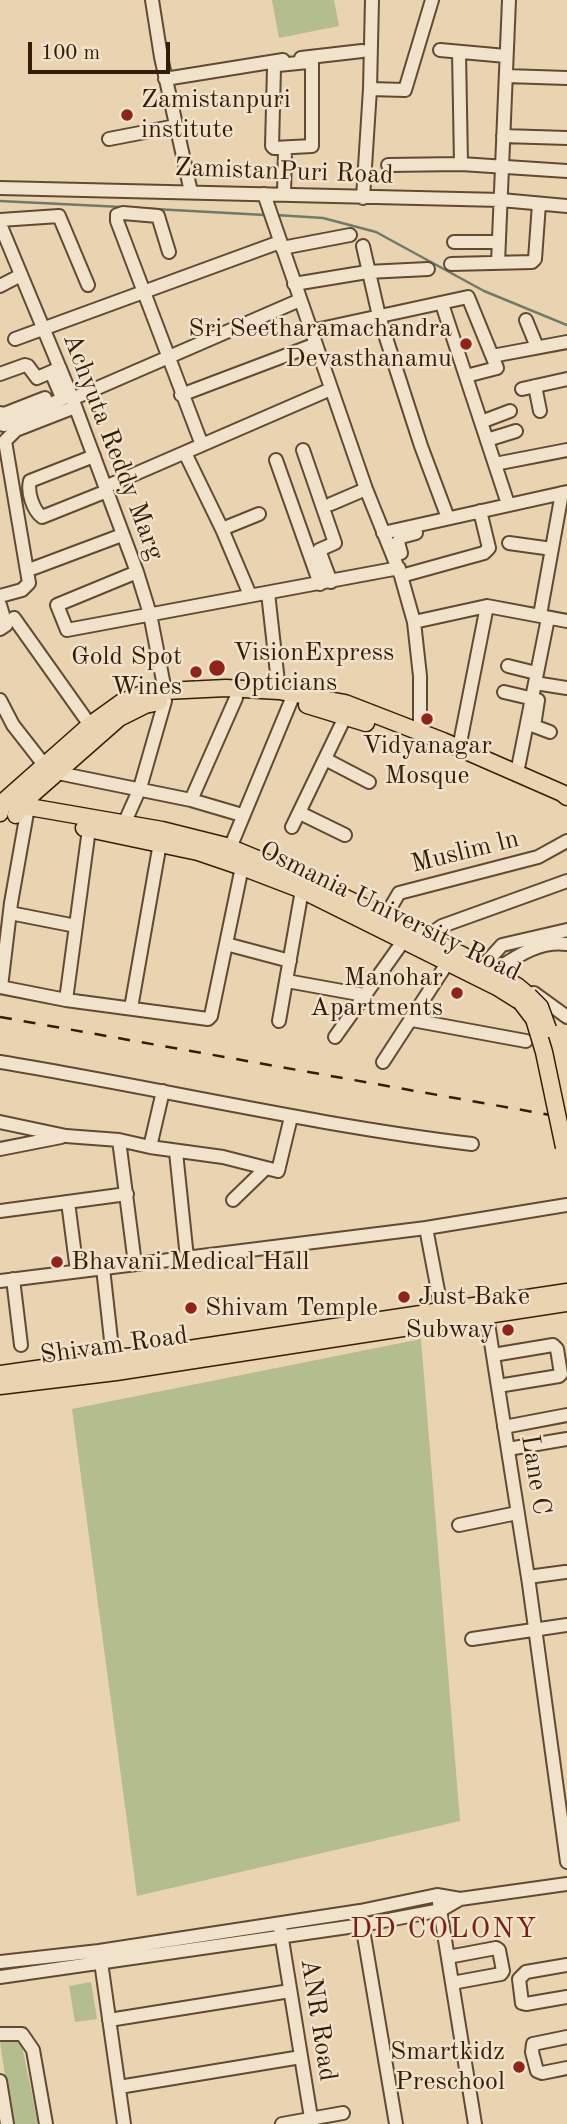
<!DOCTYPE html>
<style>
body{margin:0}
#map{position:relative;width:567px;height:2124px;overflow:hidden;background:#e9d3b1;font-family:"Old Standard TT",serif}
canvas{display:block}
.scale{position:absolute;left:28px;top:42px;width:142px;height:32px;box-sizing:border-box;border:4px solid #341d07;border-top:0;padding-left:9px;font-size:21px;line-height:24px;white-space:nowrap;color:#341d07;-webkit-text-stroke:5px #f1e2cc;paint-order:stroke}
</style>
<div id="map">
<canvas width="567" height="2124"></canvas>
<div class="scale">100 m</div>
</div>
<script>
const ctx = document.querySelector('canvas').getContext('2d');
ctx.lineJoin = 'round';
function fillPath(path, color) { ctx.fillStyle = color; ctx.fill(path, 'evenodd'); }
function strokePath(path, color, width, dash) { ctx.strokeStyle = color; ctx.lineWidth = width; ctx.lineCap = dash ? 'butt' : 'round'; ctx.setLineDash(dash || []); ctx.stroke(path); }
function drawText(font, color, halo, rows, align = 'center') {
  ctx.font = font + ' "Old Standard TT",serif'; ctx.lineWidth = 5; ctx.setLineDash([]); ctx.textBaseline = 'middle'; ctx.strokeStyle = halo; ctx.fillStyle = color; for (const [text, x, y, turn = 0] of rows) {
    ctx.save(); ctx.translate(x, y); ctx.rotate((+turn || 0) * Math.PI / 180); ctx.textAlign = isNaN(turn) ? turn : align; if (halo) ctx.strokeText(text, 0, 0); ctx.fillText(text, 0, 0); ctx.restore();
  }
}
const green = new Path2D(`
 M 272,0 L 334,0 L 339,26 L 279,38 Z
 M 421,1339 L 460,1821 L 137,1896 L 72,1409 Z
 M 91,1982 L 97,2019 L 75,2022 L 69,1986 Z
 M 17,2040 L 22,2046 L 38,2124 L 12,2124 L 0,2042 Z`);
const stream = new Path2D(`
 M 0,201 L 122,207
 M 136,208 L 265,215
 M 276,215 L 323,218 L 376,232 L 484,291 L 567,325`);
const minor = new Path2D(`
 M 152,0 L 161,57 L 191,192
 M 440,50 L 506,56
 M 459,52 L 461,164
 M 301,58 L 362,51
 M 308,62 L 312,63 L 312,146 L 274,148 L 272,146 L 274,68 L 278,65 Z
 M 506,76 L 567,78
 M 165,79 L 283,60
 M 370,89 L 405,90 L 432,0
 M 503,136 L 567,138
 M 109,139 L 176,126
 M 388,165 L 461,164 L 567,171
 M 0,188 L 501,200 L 567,206
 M 264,194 L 366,489 L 401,576 L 414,622 L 420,676 L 420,731
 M 284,195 L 285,149
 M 363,198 L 370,89 L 372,0
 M 0,220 L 59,216 L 88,285
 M 0,224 L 71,395 L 137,572 L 150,614 L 165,691
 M 454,242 L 499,242
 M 363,246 L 379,316 L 421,446 L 448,518
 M 282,248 L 350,235
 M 169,252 L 158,216 L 123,213 L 117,215 L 117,221 L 202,445
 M 498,263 L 509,0
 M 451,264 L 532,262 L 535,259 L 539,204
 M 294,284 L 367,272 L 428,269
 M 0,286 L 21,275
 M 442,304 L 508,504
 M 526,320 L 537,347
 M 311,331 L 468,297 L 497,368 L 466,376
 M 15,339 L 280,242
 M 492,356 L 567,342
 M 51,372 L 60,393
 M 0,374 L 25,365 L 28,366 L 37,378 L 60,368
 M 535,386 L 540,411
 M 522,389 L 567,379
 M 181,395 L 316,344
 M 72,399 L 300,300
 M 0,413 L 4,414 L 45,398
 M 481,422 L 510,411
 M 0,424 L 4,425 L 71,395
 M 487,440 L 516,431
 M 303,450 L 335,543 L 319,550 L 331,582
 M 185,453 L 222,529 L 250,595
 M 94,456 L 30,481 C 27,492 33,510 42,517 L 107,491
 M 276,460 L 320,584
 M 495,464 L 567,450
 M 105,487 L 331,389
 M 331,504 L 366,489
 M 222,529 L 259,514
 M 383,533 L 567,492
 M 509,543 L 552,549
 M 393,556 L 401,553 L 398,542 L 401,537 L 416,533
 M 34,568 L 122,535
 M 137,572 L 57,605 L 67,630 L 399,568
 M 401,576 L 484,553 L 489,548 L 480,511
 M 268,593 L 279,691
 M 0,596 L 22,590 L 29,583 L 5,441 L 16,430 L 75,407
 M 0,605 L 6,625 L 0,629
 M 540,615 L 562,493
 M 14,618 L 90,725
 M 414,622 L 487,606 L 567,621
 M 508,666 L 536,673
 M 535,683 L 567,688
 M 504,692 L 538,700 L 534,726 L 550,732
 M 0,700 L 13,725 L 45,766
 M 459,748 L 487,606
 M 325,759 L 369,782
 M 58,773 L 191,800 L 242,815
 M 517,773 L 548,618
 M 191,800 L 236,698
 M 300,813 L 345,835
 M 124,824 L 140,788 L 165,701
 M 292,827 L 346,715
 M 230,848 L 291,701
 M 10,913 L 76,926
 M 385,917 L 399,893 L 538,857 L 567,841
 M 425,938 L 442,926 L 567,881
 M 226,944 L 290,961
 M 483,966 L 502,945 L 567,930
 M 494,971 C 516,957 539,940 567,944
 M 287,981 L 364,995
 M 0,987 L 66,1000 L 208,1019 L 211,1016 L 242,867
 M 1,987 L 11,903 L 28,807
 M 534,993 L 567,1017
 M 66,1000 L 89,829
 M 131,1008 L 160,843
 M 412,1020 L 526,1041
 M 279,1021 L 302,890
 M 335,1037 L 404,940
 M 0,1062 C 158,1088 313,1125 472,1144
 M 383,1062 L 448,962
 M 0,1122 L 66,1136 L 119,1140 L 150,1147 L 223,1157 L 278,1171 L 291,1117
 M 119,1140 L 135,1264
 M 150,1147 L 163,1091
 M 0,1149 L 61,1137
 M 176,1152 L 187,1258
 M 233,1200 L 266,1168
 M 68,1202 L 77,1271
 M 0,1211 L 127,1194
 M 426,1228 L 443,1317
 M 103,1268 L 113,1358
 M 13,1279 L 21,1345
 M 0,1281 L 426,1228 L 567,1205
 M 487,1308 L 487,1317 L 529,1584 L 567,1862
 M 493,1355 L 553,1345 L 557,1349 L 561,1374 L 559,1376 L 498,1386
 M 504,1427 L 567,1415
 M 508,1449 L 567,1439
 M 459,1525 L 517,1513
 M 528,1577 L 565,1572
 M 472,1639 L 567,1625
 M 439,1903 L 475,2124
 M 361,1918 L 396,2124
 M 280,1927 L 312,2124
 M 100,1955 L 124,2124
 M 448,1957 L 496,1948 L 499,1950 L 503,1971 L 501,1974 L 452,1983
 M 0,1962 L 99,1951 L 360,1911 L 437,1895 L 460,1899 L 567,1884
 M 567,1965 L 526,1972 L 519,1979 L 522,2003 L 526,2004 L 567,1997
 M 0,1977 L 362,1925 L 441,1910 L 460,1899
 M 109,2020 L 290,1991
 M 0,2034 L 22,2034 L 33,2050 L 46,2124
 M 567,2037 L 533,2044 L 532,2052 L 537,2071 L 542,2073 L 567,2068
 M 0,2081 L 7,2124
 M 119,2087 L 301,2057
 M 282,2124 L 343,2113`);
const major = new Path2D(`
 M 307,705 L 366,723
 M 12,804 L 162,830 L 226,846 L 311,881 L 462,955 L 517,986 L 529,996
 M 0,813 L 2,803 L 90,725 L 122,702 L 140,695 L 165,691 L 226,688 L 279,691 L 345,703 L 443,741 L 562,793 L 567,797
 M 16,815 L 20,805 L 119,718 L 145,705 L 159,702
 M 84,828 L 198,852 L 242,867 L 302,890 L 497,987 L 521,1002
 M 0,1374 L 113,1358 L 149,1355 L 567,1292
 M 0,1386 L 116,1372 L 567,1303`);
const rail = new Path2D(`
 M 0,1017 L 567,1118`);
const majorBridge = new Path2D(`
 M 529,996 L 540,1007 L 548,1029
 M 521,1002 L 534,1019 L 544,1052 L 564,1147`);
const markers = [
 [127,115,7,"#8f2418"],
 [466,344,7,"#8f2418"],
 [217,668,9,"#8f2418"],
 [196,672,7,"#8f2418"],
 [427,719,7,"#8f2418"],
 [457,993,7,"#8f2418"],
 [57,1262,7,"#8f2418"],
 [404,1297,7,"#8f2418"],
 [191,1308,7,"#8f2418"],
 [508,1330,7,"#8f2418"],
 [519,2067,7,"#8f2418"]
];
const poiNames = [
 ["Zamistanpuri",141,100],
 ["institute",141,130],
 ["Sri Seetharamachandra",452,329,"right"],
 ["Devasthanamu",452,359,"right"],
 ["VisionExpress",233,653],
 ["Opticians",233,683],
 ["Gold Spot",182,657,"right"],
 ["Wines",182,687,"right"],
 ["Vidyanagar",427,746,"center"],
 ["Mosque",427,776,"center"],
 ["Manohar",443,978,"right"],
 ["Apartments",443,1008,"right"],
 ["Bhavani Medical Hall",71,1262],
 ["Just Bake",418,1297],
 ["Shivam Temple",205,1308],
 ["Subway",494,1330,"right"],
 ["Smartkidz",505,2052,"right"],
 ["Preschool",505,2082,"right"]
];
const streetNames = [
 ["ZamistanPuri Road",284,172,2],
 ["Achyuta Reddy Marg",113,447,69],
 ["Muslim ln",465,852,-14],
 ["Osmania University Road",390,912,26],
 ["Shivam Road",114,1346,-8],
 ["Lane C",535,1475,81],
 ["ANR Road",318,2020,81]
];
const neighbourhoodNames = [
 ["DD COLONY",444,1930]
];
fillPath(green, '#b4bd8e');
strokePath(stream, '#6f7a69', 2.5);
strokePath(minor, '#614a32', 16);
strokePath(major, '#341d07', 19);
strokePath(minor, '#f1e2cc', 12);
strokePath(major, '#e9d3b1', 16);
strokePath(rail, '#341d07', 2.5, [12, 12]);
strokePath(majorBridge, '#341d07', 19, []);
strokePath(majorBridge, '#e9d3b1', 16);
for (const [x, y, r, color] of markers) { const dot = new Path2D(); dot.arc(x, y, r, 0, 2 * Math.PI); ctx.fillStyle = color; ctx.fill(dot); strokePath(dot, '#f1e2cc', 2.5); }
drawText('26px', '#341d07', '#f1e2cc', poiNames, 'left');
drawText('26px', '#341d07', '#f1e2cc', streetNames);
ctx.letterSpacing = '2px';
drawText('28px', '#7a1f14', '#f1e2cc', neighbourhoodNames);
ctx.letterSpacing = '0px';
</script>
